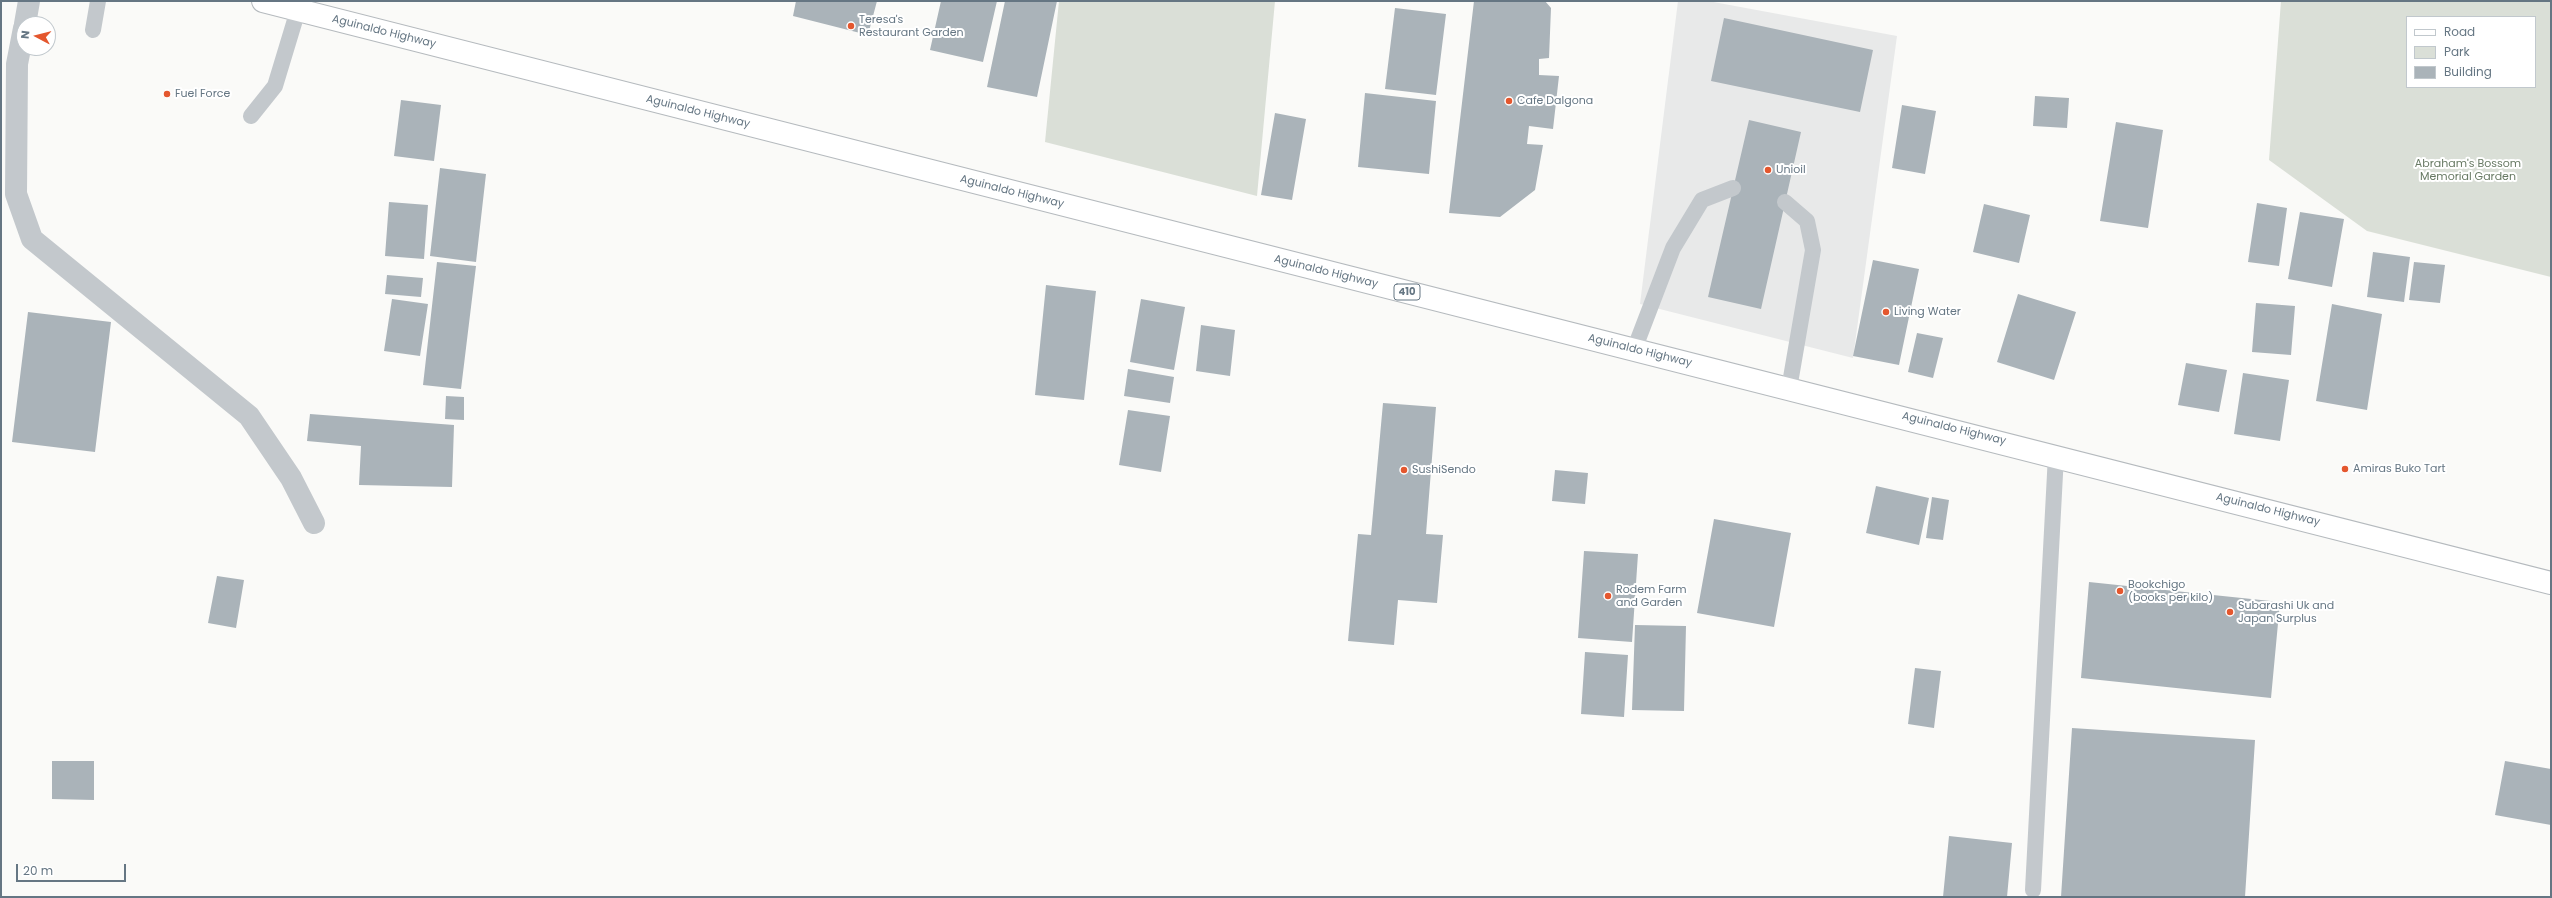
<!DOCTYPE html>
<style>
body{margin:0}
#map{position:relative;width:2552px;height:898px;overflow:hidden;background:#fafaf8;font-family:Poppins,sans-serif}
canvas{display:block}
.frame{position:absolute;inset:0;border:2px solid #657683;pointer-events:none}
.legend{position:absolute;left:2406px;top:16px;width:130px;height:72px;box-sizing:border-box;background:#fff;border:1px solid #c1c8cd;margin:0;padding:5px 7px;list-style:none;font-size:12px;color:#657683}
.legend li{display:flex;align-items:center;gap:8px;height:20px}
.legend b{width:20px;border:1px solid #c1c8cd}
.north{position:absolute;left:16px;top:16px;width:40px;height:40px;box-sizing:border-box;background:#fff;border:1px solid #c1c8cd;border-radius:50%;rotate:277deg;font-size:11px;font-weight:700;line-height:16px;text-align:center;color:#657683}
.north::after{content:'';display:block;margin:auto;width:14px;height:18px;background:#e4572e;clip-path:polygon(50% 0,100% 100%,50% 72%,0 100%)}
.scale{position:absolute;left:16px;top:864px;width:110px;height:18px;box-sizing:border-box;border:2px solid #657683;border-top:0;padding-left:5px;font-size:12px;line-height:14px;white-space:nowrap;color:#657683;-webkit-text-stroke:3px #fff;paint-order:stroke}
</style>
<div id="map">
<canvas width="2552" height="898"></canvas>
<div class="frame"></div>
<ul class="legend">
<li><b style="height:5px;background:#fff"></b>Road</li>
<li><b style="height:11px;background:#dadfd7"></b>Park</li>
<li><b style="height:11px;background:#aab3b9"></b>Building</li>
</ul>
<div class="north">N</div>
<div class="scale">20 m</div>
</div>
<script>
const ctx = document.querySelector('canvas').getContext('2d');
ctx.lineJoin = 'round';
function fillPath(path, color) { ctx.fillStyle = color; ctx.fill(path, 'evenodd'); }
function strokePath(path, color, width, dash) { ctx.strokeStyle = color; ctx.lineWidth = width; ctx.lineCap = dash ? 'butt' : 'round'; ctx.setLineDash(dash || []); ctx.stroke(path); }
function drawText(font, color, halo, rows, align = 'center') {
  ctx.font = font + ' Poppins,sans-serif'; ctx.lineWidth = 4; ctx.setLineDash([]); ctx.textBaseline = 'middle'; ctx.strokeStyle = halo; ctx.fillStyle = color; for (const [text, x, y, turn = 0] of rows) {
    ctx.save(); ctx.translate(x, y); ctx.rotate((+turn || 0) * Math.PI / 180); ctx.textAlign = isNaN(turn) ? turn : align; if (halo) ctx.strokeText(text, 0, 0); ctx.fillText(text, 0, 0); ctx.restore();
  }
}
const built = new Path2D(`
 M 1678,1 L 1708,1 L 1897,36 L 1853,358 L 1640,304 Z`);
const green = new Path2D(`
 M 1059,1 L 1275,1 L 1257,196 L 1045,142 Z
 M 2281,1 L 2551,1 L 2551,277 L 2367,231 L 2269,160 ZM 2407,17 L 2535,17 L 2535,87 L 2407,87 Z`);
const building = new Path2D(`
 M 796,1 L 877,1 L 868,35 L 793,16 Z
 M 941,1 L 997,1 L 983,62 L 930,50 Z
 M 1005,1 L 1057,1 L 1037,97 L 987,87 Z
 M 1474,1 L 1545,1 L 1551,8 L 1549,58 L 1539,59 L 1539,75 L 1559,76 L 1553,129 L 1529,126 L 1527,144 L 1543,145 L 1535,190 L 1500,217 L 1449,213 Z
 M 1395,8 L 1446,14 L 1436,95 L 1385,89 Z
 M 1724,18 L 1873,50 L 1860,112 L 1711,81 Z
 M 1365,93 L 1436,101 L 1429,174 L 1358,167 Z
 M 2035,96 L 2069,98 L 2067,128 L 2033,126 Z
 M 401,100 L 441,105 L 434,161 L 394,156 Z
 M 1902,105 L 1936,111 L 1925,174 L 1892,168 Z
 M 1275,113 L 1306,119 L 1292,200 L 1261,195 Z
 M 1749,120 L 1801,132 L 1761,309 L 1708,297 Z
 M 2116,122 L 2163,130 L 2148,228 L 2100,221 Z
 M 440,168 L 486,174 L 476,262 L 430,256 Z
 M 389,202 L 428,205 L 424,259 L 385,256 Z
 M 2257,203 L 2287,208 L 2279,266 L 2248,262 Z
 M 1984,204 L 2030,215 L 2019,263 L 1973,252 Z
 M 2300,212 L 2344,219 L 2332,287 L 2288,279 Z
 M 2373,252 L 2410,257 L 2404,302 L 2367,297 Z
 M 1873,260 L 1919,269 L 1899,365 L 1853,356 Z
 M 437,262 L 476,266 L 461,389 L 423,385 Z
 M 2414,262 L 2445,265 L 2440,303 L 2409,300 Z
 M 387,275 L 423,278 L 421,297 L 385,294 Z
 M 1046,285 L 1096,291 L 1084,400 L 1035,395 Z
 M 2018,294 L 2076,312 L 2054,380 L 1997,362 Z
 M 392,299 L 428,304 L 420,356 L 384,351 Z
 M 1141,299 L 1185,307 L 1174,370 L 1130,362 Z
 M 2256,303 L 2295,306 L 2291,355 L 2252,352 Z
 M 2332,304 L 2382,314 L 2367,410 L 2316,401 Z
 M 28,312 L 111,322 L 95,452 L 12,442 Z
 M 1201,325 L 1235,330 L 1230,376 L 1196,371 Z
 M 1917,333 L 1943,338 L 1933,378 L 1908,372 Z
 M 2186,363 L 2227,370 L 2219,412 L 2178,405 Z
 M 1128,369 L 1174,377 L 1170,403 L 1124,396 Z
 M 2243,373 L 2289,380 L 2280,441 L 2234,434 Z
 M 446,396 L 464,397 L 464,420 L 445,419 Z
 M 1383,403 L 1436,407 L 1426,534 L 1443,535 L 1437,603 L 1398,600 L 1394,645 L 1348,641 L 1358,534 L 1371,535 Z
 M 1128,410 L 1170,416 L 1161,472 L 1119,465 Z
 M 310,414 L 454,425 L 452,487 L 359,485 L 361,446 L 307,441 Z
 M 1555,470 L 1588,473 L 1585,504 L 1552,501 Z
 M 1876,486 L 1929,498 L 1919,545 L 1866,533 Z
 M 1932,497 L 1949,500 L 1943,540 L 1926,538 Z
 M 1714,519 L 1791,533 L 1774,627 L 1697,613 Z
 M 1584,551 L 1638,554 L 1632,642 L 1578,638 Z
 M 217,576 L 244,580 L 236,628 L 208,623 Z
 M 2089,582 L 2280,602 L 2271,698 L 2081,678 Z
 M 1635,625 L 1686,626 L 1684,711 L 1632,710 Z
 M 1585,652 L 1628,655 L 1624,717 L 1581,714 Z
 M 1915,668 L 1941,671 L 1934,728 L 1908,724 Z
 M 2072,728 L 2255,740 L 2245,897 L 2061,897 Z
 M 52,761 L 94,761 L 94,800 L 52,799 Z
 M 2505,761 L 2551,769 L 2551,825 L 2495,815 Z
 M 1949,836 L 2012,843 L 2007,897 L 1943,897 Z`);
const lane = new Path2D(`
 M 93,30 L 98,1
 M 251,116 L 275,86 L 298,10
 M 1785,202 L 1807,221 L 1813,250 L 1789,389
 M 1634,350 L 1673,248 L 1702,200 L 1733,188
 M 2033,890 L 2056,455`);
const street = new Path2D(`
 M 25,24 L 29,1
 M 24,28 L 17,64 L 16,194 L 32,239 L 249,416 L 291,478 L 314,523`);
const primary = new Path2D(`
 M 263,1 L 2551,583`);
const markers = [
 [851,26,4,"#e4572e"],
 [167,94,4,"#e4572e"],
 [1509,101,4,"#e4572e"],
 [1768,170,4,"#e4572e"],
 [1886,312,4,"#e4572e"],
 [2345,469,4,"#e4572e"],
 [1404,470,4,"#e4572e"],
 [2120,591,4,"#e4572e"],
 [1608,596,4,"#e4572e"],
 [2230,612,4,"#e4572e"]
];
const shields = [
 [1407,292,26]
];
const shieldNames = [
 ["410",1407,292]
];
const poiNames = [
 ["Teresa's",859,20],
 ["Restaurant Garden",859,33],
 ["Fuel Force",175,94],
 ["Cafe Dalgona",1517,101],
 ["Unioil",1776,170],
 ["Living Water",1894,312],
 ["Amiras Buko Tart",2353,469],
 ["SushiSendo",1412,470],
 ["Bookchigo",2128,585],
 ["(books per kilo)",2128,598],
 ["Rodem Farm",1616,590],
 ["and Garden",1616,603],
 ["Subarashi Uk and",2238,606],
 ["Japan Surplus",2238,619]
];
const streetNames = [
 ["Aguinaldo Highway",384,32,14],
 ["Aguinaldo Highway",698,112,14],
 ["Aguinaldo Highway",1012,192,14],
 ["Aguinaldo Highway",1326,272,14],
 ["Aguinaldo Highway",1640,351,14],
 ["Aguinaldo Highway",1954,429,14],
 ["Aguinaldo Highway",2268,510,14]
];
const parkNames = [
 ["Abraham's Bossom",2468,164],
 ["Memorial Garden",2468,177]
];
fillPath(built, '#e8e9e9');
fillPath(green, '#dadfd7');
fillPath(building, '#aab3b9');
strokePath(primary, '#b5babe', 24);
strokePath(lane, '#c3c8cc', 16);
strokePath(street, '#c3c8cc', 22);
strokePath(primary, '#fff', 22);
for (const [x, y, r, color] of markers) { const dot = new Path2D(); dot.arc(x, y, r, 0, 2 * Math.PI); ctx.fillStyle = color; ctx.fill(dot); strokePath(dot, '#fff', 1.5); }
for (const [x, y, w] of shields) { const box = new Path2D(); box.roundRect(x - w / 2, y - 8, w, 16, 3); ctx.fillStyle = '#fff'; ctx.fill(box); strokePath(box, '#657683', 1); }
drawText('bold 10px', '#657683', null, shieldNames);
drawText('11px', '#657683', '#fff', poiNames, 'left');
drawText('11px', '#657683', '#fff', streetNames);
drawText('11px', '#687a64', '#fff', parkNames);
</script>
